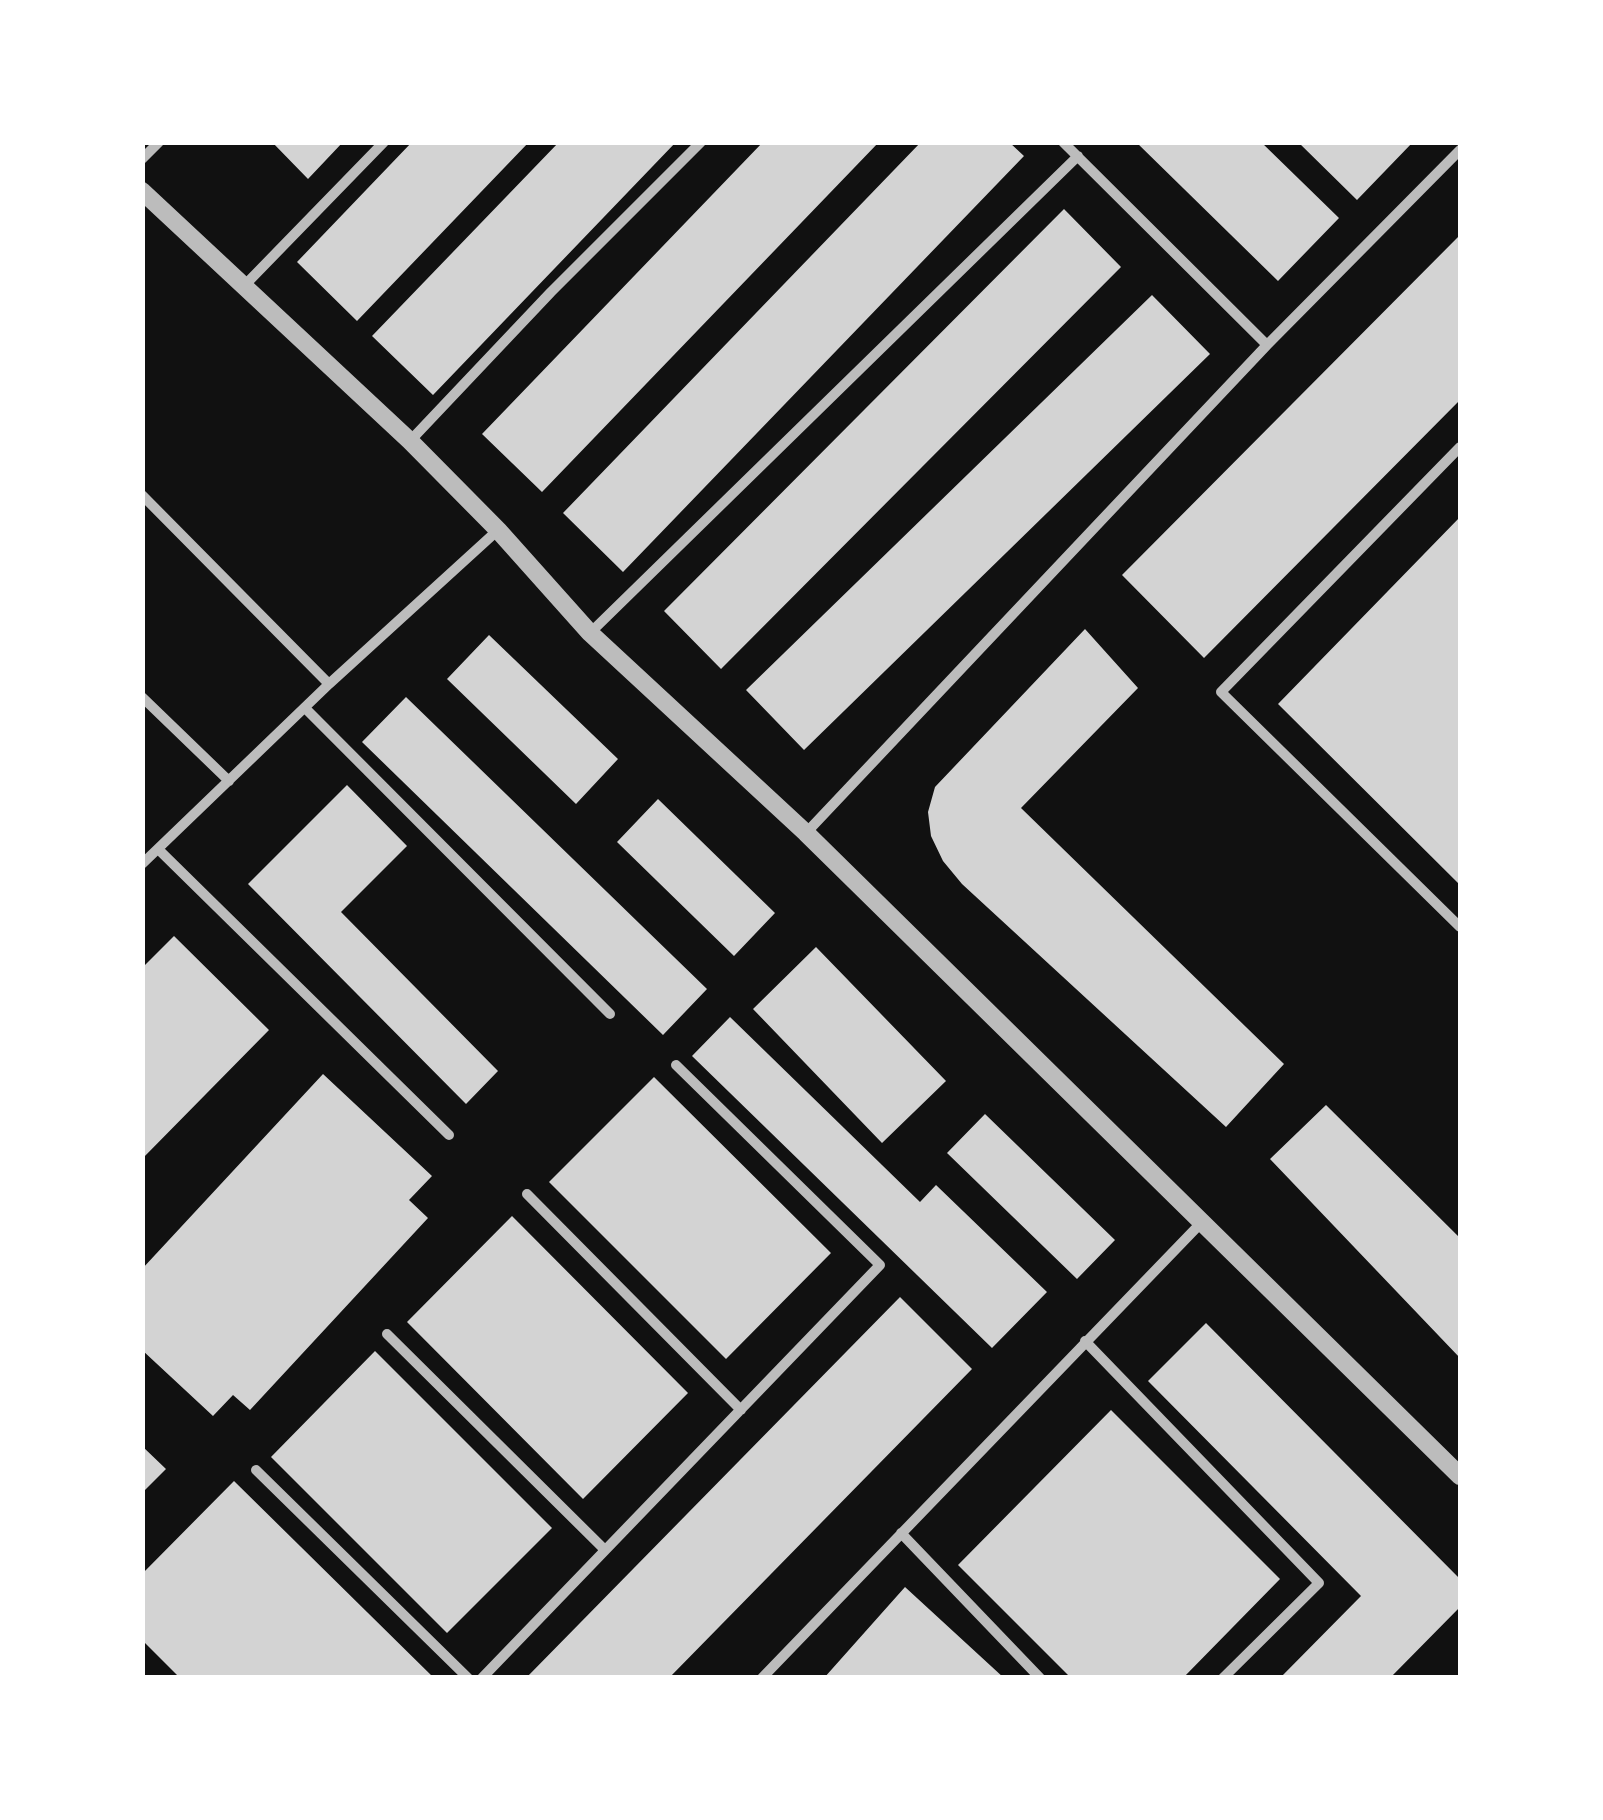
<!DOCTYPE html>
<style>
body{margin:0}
#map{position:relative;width:1603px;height:1820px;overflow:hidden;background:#111;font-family:"Alegreya Sans",sans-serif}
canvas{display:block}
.frame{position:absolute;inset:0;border:145px solid #fff;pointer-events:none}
</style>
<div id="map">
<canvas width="1603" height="1820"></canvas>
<div class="frame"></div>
</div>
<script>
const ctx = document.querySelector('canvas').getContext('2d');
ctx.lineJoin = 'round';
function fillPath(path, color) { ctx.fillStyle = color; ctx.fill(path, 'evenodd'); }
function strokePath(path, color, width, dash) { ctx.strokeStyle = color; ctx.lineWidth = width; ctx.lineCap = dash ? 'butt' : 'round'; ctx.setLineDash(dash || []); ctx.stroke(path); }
const building = new Path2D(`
 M 272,142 L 343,142 L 308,179 Z
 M 412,142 L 529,142 L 357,321 L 297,262 Z
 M 559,142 L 676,142 L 433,395 L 372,336 Z
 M 763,142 L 879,142 L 542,492 L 482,434 Z
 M 921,142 L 1009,142 L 1024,156 L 623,572 L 563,513 Z
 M 1136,142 L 1261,142 L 1339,218 L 1278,281 Z
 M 1298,142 L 1413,142 L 1357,200 Z
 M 1064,209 L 1121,267 L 721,669 L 664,611 Z
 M 1460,235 L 1460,400 L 1204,658 L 1122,575 Z
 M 1152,295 L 1210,354 L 804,750 L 746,690 Z
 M 1460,517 L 1460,885 L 1278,704 Z
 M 1085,629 L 1138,688 L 1021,808 L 1284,1064 L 1226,1127 L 962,884 L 943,861 L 931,836 L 928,812 L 935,787 Z
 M 489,635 L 618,759 L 576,804 L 447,679 Z
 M 406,697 L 707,989 L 663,1035 L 362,742 Z
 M 347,785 L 407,846 L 341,912 L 498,1071 L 466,1104 L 248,884 Z
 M 658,799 L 775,913 L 734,956 L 617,842 Z
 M 174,936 L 269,1030 L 142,1159 L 142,968 Z
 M 816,947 L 946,1081 L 882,1143 L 753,1009 Z
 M 730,1017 L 920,1202 L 936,1185 L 1047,1292 L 992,1348 L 692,1056 Z
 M 323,1074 L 432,1176 L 409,1200 L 428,1218 L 250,1410 L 233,1395 L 213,1416 L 142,1350 L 142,1269 Z
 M 654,1077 L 831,1253 L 726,1359 L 549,1182 Z
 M 1326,1105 L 1460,1238 L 1460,1358 L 1270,1159 Z
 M 985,1114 L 1115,1240 L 1077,1279 L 947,1153 Z
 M 512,1216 L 688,1393 L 583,1499 L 407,1322 Z
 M 900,1297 L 972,1369 L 669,1678 L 526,1678 Z
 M 1206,1323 L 1460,1579 L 1460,1607 L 1390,1678 L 1280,1678 L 1361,1596 L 1148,1381 Z
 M 375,1351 L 552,1528 L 447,1633 L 271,1457 Z
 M 1111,1410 L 1280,1579 L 1183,1678 L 1071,1678 L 958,1565 Z
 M 142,1446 L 166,1469 L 142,1493 Z
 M 234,1481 L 434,1678 L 180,1678 L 142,1640 L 142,1574 Z
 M 905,1587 L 1004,1678 L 824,1678 Z`);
const minor = new Path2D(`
 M 1063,142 L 1267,345
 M 142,159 L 159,142
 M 244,286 L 384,142
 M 410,441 L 551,292 L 701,142
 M 1460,447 L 1221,692 L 1460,927
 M 142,495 L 329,684
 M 590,633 L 1078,156
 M 142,697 L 229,781
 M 305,708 L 610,1014
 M 806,833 L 1267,345 L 1460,150
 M 158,849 L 449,1135
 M 142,864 L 329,684 L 498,530
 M 527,1194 L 741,1410
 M 387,1334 L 605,1550
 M 1085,1341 L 1319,1583 L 1223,1678
 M 256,1470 L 468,1678
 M 901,1533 L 1040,1678
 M 482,1678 L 880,1265 L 676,1065
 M 762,1678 L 1201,1223`);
const tertiary = new Path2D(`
 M 142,191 L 410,441 L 498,530 L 590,633 L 806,833 L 1460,1476`);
fillPath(building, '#d3d3d3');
strokePath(minor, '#bcbcbc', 10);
strokePath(tertiary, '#bcbcbc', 18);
</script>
